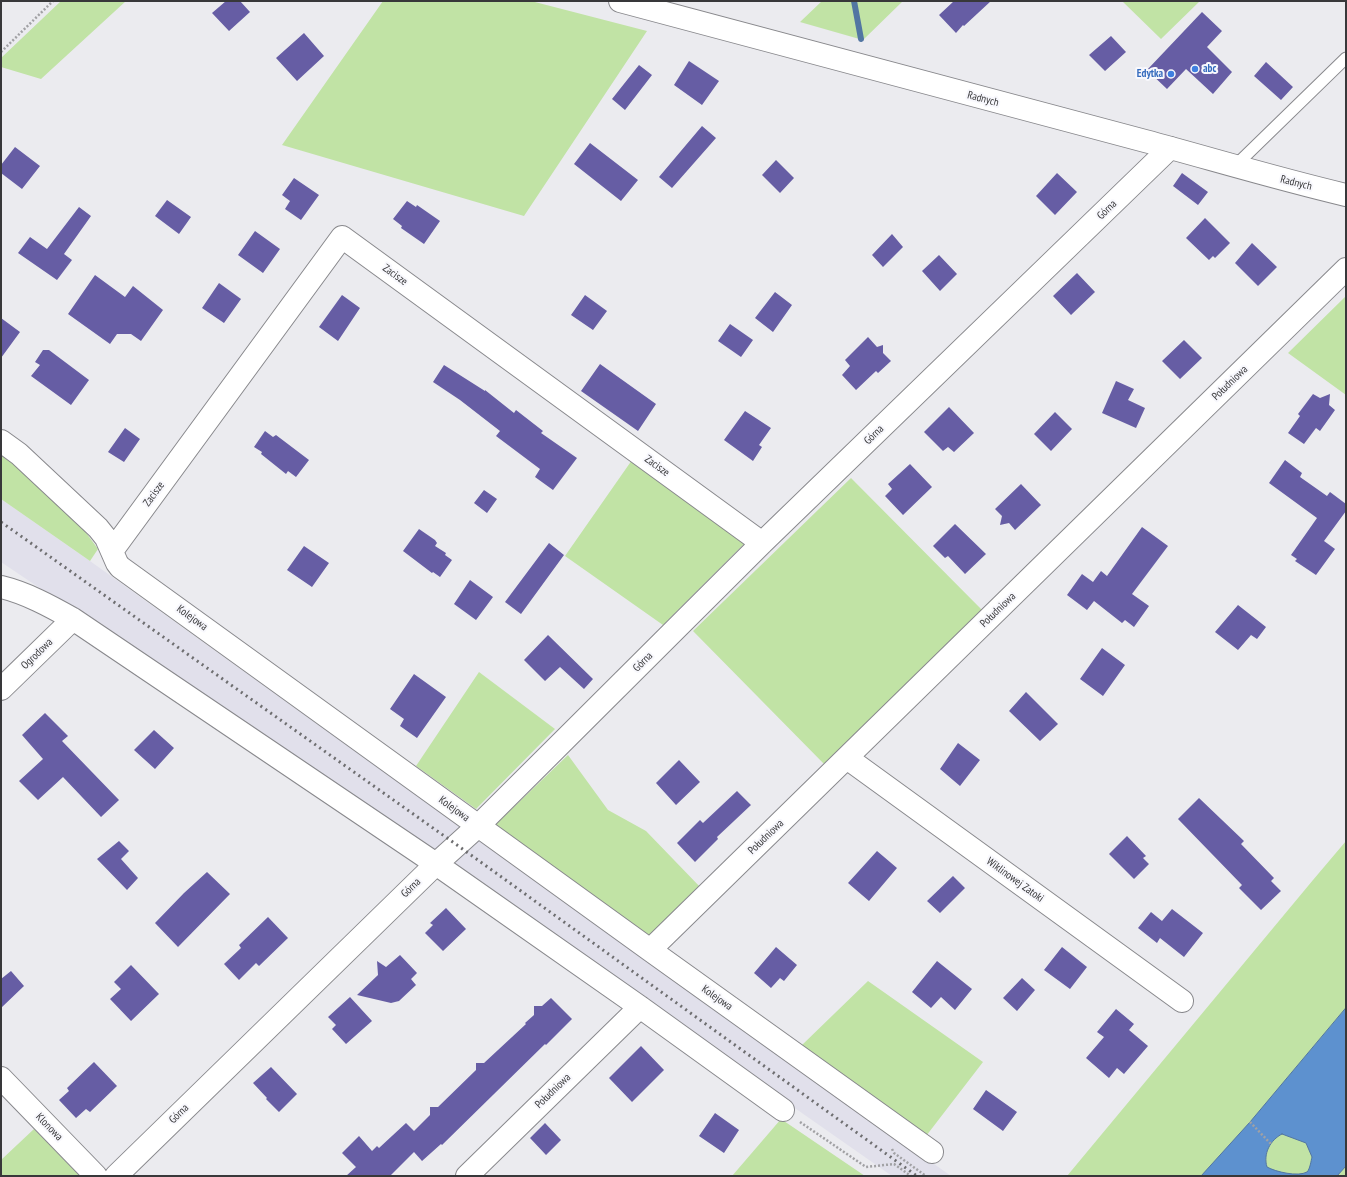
<!DOCTYPE html>
<meta charset="utf-8">
<style>
body{margin:0}
#map{position:relative;width:1347px;height:1177px;overflow:hidden;background:#ebebef;font-family:"PT Sans Narrow",sans-serif}
canvas{display:block}
.frame{position:absolute;inset:0;border:2px solid #38383a;pointer-events:none}
</style>
<div id="map">
<canvas width="1347" height="1177"></canvas>
<div class="frame"></div>
</div>
<script>
const ctx = document.querySelector('canvas').getContext('2d');
ctx.lineJoin = 'round';
function fillPath(path, color) { ctx.fillStyle = color; ctx.fill(path, 'evenodd'); }
function strokePath(path, color, width, dash) { ctx.strokeStyle = color; ctx.lineWidth = width; ctx.lineCap = dash ? 'butt' : 'round'; ctx.setLineDash(dash || []); ctx.stroke(path); }
function drawText(font, color, halo, rows, align = 'center') {
  ctx.font = font + ' "PT Sans Narrow",sans-serif'; ctx.lineWidth = 4; ctx.setLineDash([]); ctx.textBaseline = 'middle'; ctx.strokeStyle = halo; ctx.fillStyle = color; for (const [text, x, y, turn = 0] of rows) {
    ctx.save(); ctx.translate(x, y); ctx.rotate((+turn || 0) * Math.PI / 180); ctx.textAlign = isNaN(turn) ? turn : align; if (halo) ctx.strokeText(text, 0, 0); ctx.fillText(text, 0, 0); ctx.restore();
  }
}
const built = new Path2D(`
 M 1,499 L 90,561 L 462,828 L 442,849 L 430,851 L 1,562 Z
 M 471,842 L 481,842 L 951,1176 L 892,1176 L 463,876 L 456,870 L 456,860 Z`);
const green = new Path2D(`
 M 61,1 L 126,1 L 41,79 L 1,67 L 1,58 Z
 M 383,1 L 531,1 L 647,31 L 524,216 L 282,145 Z
 M 822,1 L 903,1 L 863,40 L 800,22 Z
 M 1122,1 L 1200,1 L 1161,39 Z
 M 1346,296 L 1346,395 L 1288,353 Z
 M 1,455 L 60,497 L 98,549 L 90,561 L 1,499 Z
 M 632,460 L 745,543 L 663,625 L 565,556 Z
 M 851,478 L 984,612 L 826,766 L 693,631 Z
 M 479,672 L 555,729 L 476,809 L 416,766 Z
 M 568,755 L 608,810 L 646,831 L 702,889 L 652,938 L 493,827 Z
 M 1346,841 L 1346,1176 L 1067,1176 L 1313,880 Z
 M 868,981 L 983,1062 L 923,1140 L 801,1046 Z
 M 781,1119 L 865,1176 L 732,1176 Z
 M 34,1129 L 80,1176 L 1,1176 L 1,1160 Z`);
const water = new Path2D(`
 M 1346,1008 L 1346,1166 L 1337,1176 L 1201,1176 L 1250,1122 ZM 1282,1134 L 1306,1143 L 1312,1157 C 1311,1161 1310,1169 1307,1172 C 1298,1177 1276,1172 1267,1167 C 1263,1154 1270,1140 1282,1134 Z`);
const stream = new Path2D(`
 M 854,1 L 861,39`);
const building = new Path2D(`
 M 226,1 L 240,1 L 250,12 L 229,31 L 212,13 Z
 M 954,1 L 991,1 L 964,26 L 963,25 L 956,33 L 939,15 Z
 M 1202,12 L 1222,31 L 1207,47 L 1232,72 L 1213,94 L 1186,69 L 1167,89 L 1147,70 Z
 M 304,33 L 324,56 L 297,81 L 276,58 Z
 M 1111,36 L 1126,52 L 1105,71 L 1089,55 Z
 M 689,61 L 719,81 L 702,105 L 674,85 Z
 M 1266,62 L 1293,87 L 1281,100 L 1254,76 Z
 M 639,65 L 652,75 L 625,110 L 612,99 Z
 M 702,126 L 716,138 L 672,188 L 659,177 Z
 M 590,143 L 638,180 L 621,201 L 574,164 Z
 M 15,147 L 40,166 L 22,189 L 1,173 L 1,165 Z
 M 776,160 L 794,178 L 780,193 L 762,175 Z
 M 1057,173 L 1077,192 L 1055,215 L 1036,196 Z
 M 1182,173 L 1208,192 L 1198,205 L 1173,186 Z
 M 294,178 L 319,195 L 301,220 L 285,209 L 290,201 L 282,195 Z
 M 167,200 L 191,217 L 179,234 L 155,216 Z
 M 407,201 L 416,207 L 417,205 L 440,221 L 424,244 L 401,228 L 402,226 L 393,219 Z
 M 79,207 L 91,216 L 64,254 L 72,260 L 57,280 L 18,253 L 30,237 L 47,249 Z
 M 1205,218 L 1230,243 L 1215,258 L 1213,256 L 1209,260 L 1186,238 Z
 M 255,231 L 280,249 L 263,273 L 238,255 Z
 M 892,234 L 903,247 L 883,267 L 872,255 Z
 M 1252,243 L 1277,267 L 1258,286 L 1235,263 Z
 M 939,255 L 957,274 L 940,291 L 922,271 Z
 M 1077,273 L 1095,292 L 1071,315 L 1053,296 Z
 M 95,275 L 125,297 L 133,286 L 163,310 L 141,341 L 131,334 L 117,334 L 110,344 L 68,314 Z
 M 219,283 L 241,299 L 224,323 L 202,308 Z
 M 775,292 L 792,305 L 773,332 L 755,318 Z
 M 342,295 L 360,308 L 338,341 L 319,327 Z
 M 585,295 L 607,311 L 593,330 L 571,315 Z
 M 1,318 L 20,332 L 1,358 Z
 M 730,324 L 753,340 L 741,357 L 718,341 Z
 M 868,337 L 877,347 L 883,345 L 883,353 L 891,361 L 878,373 L 876,371 L 856,390 L 842,375 L 850,366 L 845,360 Z
 M 1184,340 L 1202,358 L 1180,379 L 1162,361 Z
 M 43,350 L 49,350 L 89,380 L 71,405 L 31,376 L 40,365 L 35,362 Z
 M 600,364 L 656,404 L 638,431 L 581,391 Z
 M 444,365 L 485,391 L 485,390 L 514,413 L 516,410 L 543,431 L 541,433 L 577,458 L 553,490 L 535,477 L 540,469 L 496,436 L 500,431 L 460,400 L 433,382 Z
 M 1116,381 L 1134,389 L 1128,400 L 1145,408 L 1136,428 L 1102,413 Z
 M 1313,394 L 1320,398 L 1330,394 L 1329,405 L 1335,410 L 1320,431 L 1316,428 L 1304,444 L 1288,433 L 1300,416 L 1298,414 Z
 M 949,407 L 974,433 L 954,452 L 948,447 L 943,451 L 924,432 Z
 M 745,411 L 771,428 L 759,445 L 762,447 L 753,461 L 724,440 Z
 M 1055,412 L 1072,429 L 1051,451 L 1034,434 Z
 M 125,428 L 140,439 L 124,462 L 108,452 Z
 M 265,431 L 273,437 L 276,435 L 309,460 L 296,477 L 288,471 L 286,474 L 261,454 L 262,452 L 254,447 Z
 M 1285,460 L 1302,473 L 1300,477 L 1327,496 L 1330,492 L 1346,504 L 1346,511 L 1324,541 L 1335,549 L 1316,575 L 1295,561 L 1297,559 L 1291,555 L 1317,518 L 1269,483 Z
 M 910,464 L 932,487 L 903,515 L 885,496 L 892,489 L 888,484 Z
 M 1021,484 L 1041,505 L 1015,530 L 1009,523 L 1000,525 L 1002,516 L 995,509 Z
 M 484,490 L 497,499 L 487,513 L 474,503 Z
 M 955,524 L 986,554 L 965,574 L 948,556 L 945,558 L 933,546 Z
 M 1142,527 L 1168,546 L 1132,594 L 1149,606 L 1134,627 L 1125,620 L 1122,623 L 1094,601 L 1087,610 L 1067,595 L 1082,574 L 1093,582 L 1101,571 L 1107,576 Z
 M 419,529 L 435,540 L 437,543 L 435,546 L 446,553 L 445,555 L 452,560 L 440,577 L 433,572 L 432,573 L 403,551 Z
 M 549,543 L 564,555 L 521,614 L 505,602 Z
 M 304,546 L 329,563 L 312,587 L 287,570 Z
 M 470,580 L 493,597 L 476,620 L 454,604 Z
 M 1238,605 L 1266,627 L 1257,639 L 1251,635 L 1238,650 L 1215,632 Z
 M 548,635 L 593,679 L 584,689 L 560,667 L 545,681 L 524,660 Z
 M 1102,648 L 1125,665 L 1103,696 L 1080,679 Z
 M 414,674 L 446,697 L 417,738 L 400,726 L 404,719 L 390,709 Z
 M 1026,692 L 1058,724 L 1040,741 L 1009,711 Z
 M 45,713 L 68,736 L 62,741 L 119,800 L 101,817 L 63,777 L 38,800 L 19,781 L 43,759 L 22,735 Z
 M 154,730 L 174,748 L 155,769 L 134,750 Z
 M 958,743 L 980,760 L 960,786 L 940,769 Z
 M 679,760 L 700,782 L 676,805 L 656,783 Z
 M 737,791 L 751,805 L 717,837 L 718,839 L 695,862 L 677,843 L 700,820 L 703,823 Z
 M 1199,798 L 1244,841 L 1241,844 L 1274,878 L 1271,881 L 1281,891 L 1261,910 L 1239,888 L 1242,885 L 1178,819 Z
 M 1127,836 L 1146,856 L 1143,858 L 1149,864 L 1134,879 L 1109,854 Z
 M 119,841 L 129,851 L 121,859 L 138,878 L 127,890 L 97,859 Z
 M 877,851 L 897,868 L 869,901 L 848,883 Z
 M 207,872 L 230,894 L 178,947 L 155,923 L 184,893 Z
 M 953,876 L 965,888 L 940,913 L 927,901 Z
 M 446,908 L 466,929 L 443,951 L 425,933 L 433,925 L 430,923 Z
 M 1172,909 L 1203,933 L 1184,957 L 1160,938 L 1157,943 L 1138,928 L 1151,912 L 1162,921 Z
 M 268,917 L 288,938 L 259,966 L 256,963 L 239,980 L 224,964 L 241,948 L 239,945 Z
 M 776,947 L 797,965 L 784,981 L 780,978 L 771,988 L 754,973 Z
 M 1062,947 L 1087,967 L 1070,989 L 1044,970 Z
 M 400,955 L 417,973 L 411,979 L 416,985 L 399,1001 L 391,1003 L 357,995 L 378,975 L 377,961 L 386,967 Z
 M 937,961 L 972,989 L 955,1010 L 941,997 L 931,1008 L 912,992 Z
 M 131,965 L 159,994 L 131,1021 L 110,999 L 121,989 L 114,982 Z
 M 11,971 L 24,986 L 1,1008 L 1,979 Z
 M 1022,978 L 1035,990 L 1017,1011 L 1003,998 Z
 M 350,997 L 372,1021 L 346,1044 L 332,1029 L 336,1025 L 328,1017 Z
 M 551,998 L 572,1019 L 546,1045 L 545,1044 L 442,1145 L 441,1144 L 422,1161 L 414,1152 L 390,1176 L 346,1176 L 356,1167 L 342,1153 L 359,1136 L 372,1151 L 377,1146 L 379,1148 L 406,1123 L 414,1131 L 430,1115 L 430,1107 L 438,1107 L 476,1070 L 476,1063 L 484,1063 L 526,1024 L 525,1023 L 534,1015 L 534,1006 L 542,1006 Z
 M 1116,1009 L 1134,1024 L 1129,1030 L 1148,1046 L 1124,1074 L 1117,1068 L 1109,1078 L 1086,1058 L 1104,1037 L 1097,1032 Z
 M 641,1046 L 664,1070 L 632,1102 L 609,1078 Z
 M 94,1062 L 117,1086 L 90,1112 L 86,1109 L 76,1118 L 59,1100 L 69,1091 L 67,1088 Z
 M 271,1067 L 297,1094 L 279,1112 L 266,1099 L 267,1098 L 253,1083 Z
 M 986,1090 L 1017,1112 L 1003,1131 L 973,1109 Z
 M 715,1113 L 739,1130 L 724,1153 L 699,1136 Z
 M 545,1123 L 561,1140 L 546,1155 L 530,1138 Z`);
const path = new Path2D(`
 M 1,52 L 53,1
 M 800,1122 L 866,1167 L 894,1164 L 911,1176
 M 1250,1122 L 1271,1144
 M 892,1149 L 894,1153 L 926,1176`);
const lane = new Path2D(`
 M 1235,166 L 1346,58`);
const street = new Path2D(`
 M 1,441 L 19,454 L 98,528 L 106,538 L 117,563 L 120,567 L 650,950 L 932,1152
 M 112,551 L 342,237 L 762,543
 M 1,587 C 26,593 50,606 73,619 L 436,864 L 640,1007 L 783,1110
 M 1,689 L 73,619
 M 847,758 L 1182,1001
 M 650,950 L 1346,269
 M 1,1078 L 96,1176
 M 116,1176 L 436,864 L 478,826 L 762,543 L 1170,148
 M 467,1176 L 640,1007`);
const secondary = new Path2D(`
 M 620,1 C 795,49 970,96 1145,141 C 1212,159 1278,179 1346,195`);
const rail = new Path2D(`
 M 1,522 L 457,845 L 917,1176`);
const markers = [
 [1195,69,4,"#3f7fe0"],
 [1171,74,4,"#3f7fe0"]
];
const shopNames = [
 ["abc",1203,69],
 ["Edytka",1163,74,"right"]
];
const streetNames = [
 ["Radnych",983,99,15],
 ["Radnych",1296,183,14],
 ["Górna",1107,210,-44],
 ["Zacisze",395,275,36],
 ["Południowa",1230,383,-44],
 ["Górna",874,435,-44],
 ["Zacisze",657,466,36],
 ["Zacisze",154,494,-54],
 ["Południowa",998,610,-44],
 ["Kolejowa",192,618,36],
 ["Ogrodowa",37,654,-44],
 ["Górna",643,662,-45],
 ["Kolejowa",454,809,36],
 ["Południowa",766,837,-44],
 ["Wiklinowej Zatoki",1015,880,36],
 ["Górna",411,888,-44],
 ["Kolejowa",717,998,35],
 ["Południowa",553,1091,-44],
 ["Górna",179,1114,-44],
 ["Klonowa",49,1127,46]
];
fillPath(built, '#e1e0eb');
fillPath(green, '#c1e3a5');
fillPath(water, '#5d91cf');
strokePath(water, '#5276a2', 1);
strokePath(stream, '#5276a2', 6);
fillPath(building, '#665da4');
strokePath(lane, '#88888c', 13);
strokePath(street, '#88888c', 24);
strokePath(secondary, '#88888c', 24);
strokePath(path, '#a1a1a4', 2.5, [2, 2]);
strokePath(lane, '#fff', 11);
strokePath(street, '#fff', 22);
strokePath(secondary, '#fff', 22);
strokePath(rail, '#6e6e70', 3, [2, 4]);
for (const [x, y, r, color] of markers) { const dot = new Path2D(); dot.arc(x, y, r, 0, 2 * Math.PI); ctx.fillStyle = color; ctx.fill(dot); strokePath(dot, '#f8f8fd', 1.5); }
drawText('bold 11px', '#366cbe', '#f8f8fd', shopNames, 'left');
drawText('11px', '#38383a', '#f8f8fd', streetNames);
</script>
